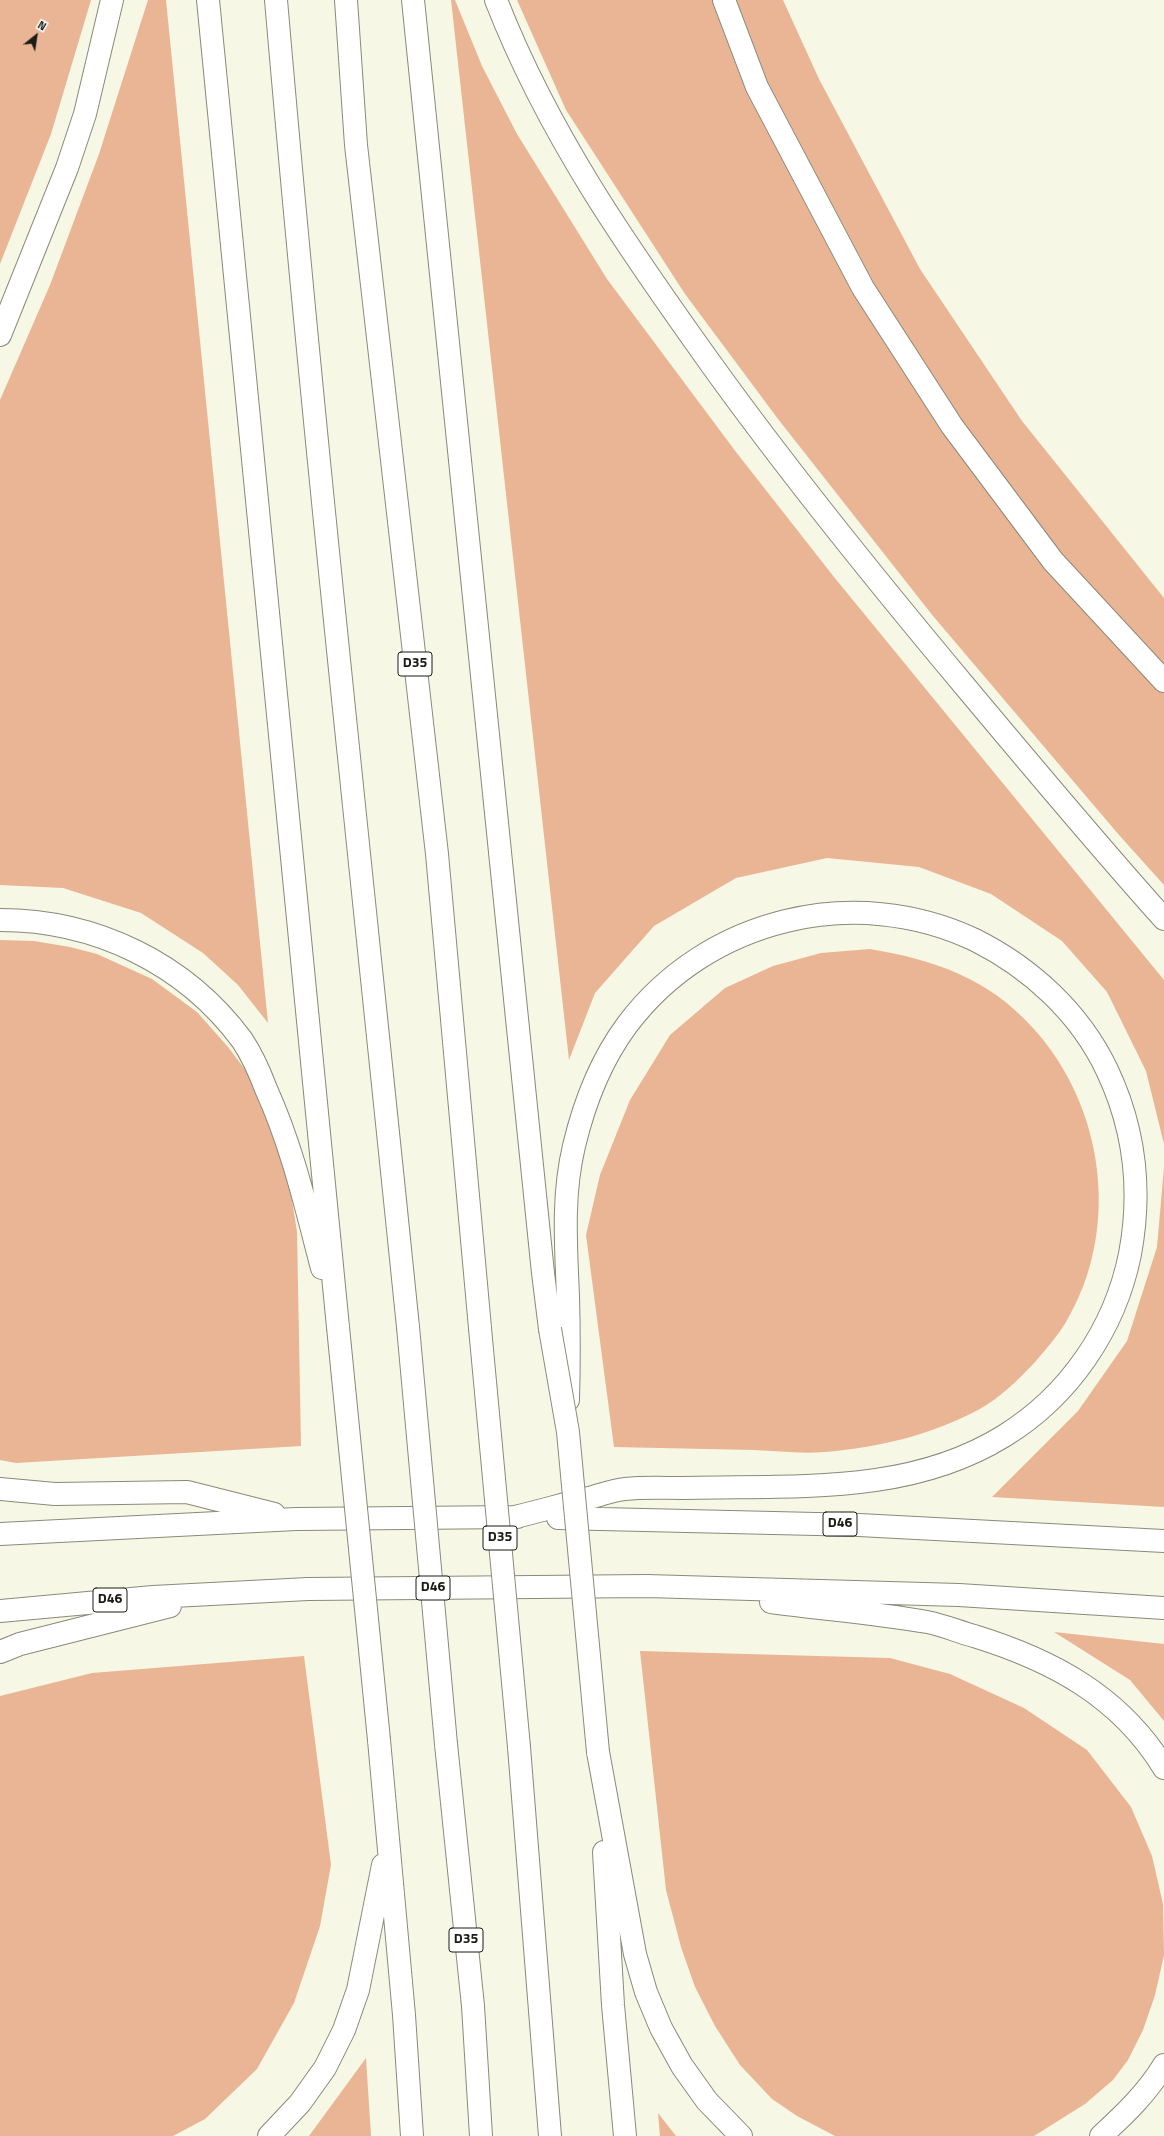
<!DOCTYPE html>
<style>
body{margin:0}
#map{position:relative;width:1164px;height:2136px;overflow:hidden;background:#f6f7e4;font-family:"Titillium Web",sans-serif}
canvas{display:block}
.north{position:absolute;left:16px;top:16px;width:40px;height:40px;-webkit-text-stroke:3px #fff;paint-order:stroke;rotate:30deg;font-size:11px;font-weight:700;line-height:16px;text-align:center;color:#1b1c15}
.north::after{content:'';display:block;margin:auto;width:14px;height:18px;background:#1b1c15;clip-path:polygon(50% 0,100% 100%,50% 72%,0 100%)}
</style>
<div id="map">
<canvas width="1164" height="2136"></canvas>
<div class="north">N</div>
</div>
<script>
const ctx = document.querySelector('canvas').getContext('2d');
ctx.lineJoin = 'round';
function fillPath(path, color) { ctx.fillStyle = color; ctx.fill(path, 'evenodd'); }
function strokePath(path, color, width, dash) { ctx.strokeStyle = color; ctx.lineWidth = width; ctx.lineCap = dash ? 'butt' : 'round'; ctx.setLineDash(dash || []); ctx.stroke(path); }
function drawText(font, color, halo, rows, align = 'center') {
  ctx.font = font + ' "Titillium Web",sans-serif'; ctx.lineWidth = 4; ctx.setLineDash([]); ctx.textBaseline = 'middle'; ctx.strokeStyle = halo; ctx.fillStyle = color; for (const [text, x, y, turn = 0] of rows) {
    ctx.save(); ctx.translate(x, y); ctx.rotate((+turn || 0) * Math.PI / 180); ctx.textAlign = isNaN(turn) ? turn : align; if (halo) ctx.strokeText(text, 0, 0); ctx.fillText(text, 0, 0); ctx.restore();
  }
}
const green = new Path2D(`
 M 0,0 L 91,0 L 51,134 L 0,264 Z
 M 148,0 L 166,0 L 268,1023 L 238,985 L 203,953 L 141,913 L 63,888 L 0,885 L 0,400 L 50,285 L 99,154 Z
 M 451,0 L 455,0 L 482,66 L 517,134 L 607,279 L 736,452 L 834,577 L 1164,980 L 1164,1144 L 1146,1071 L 1107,992 L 1062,941 L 991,894 L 919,867 L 827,858 L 736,878 L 654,926 L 595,993 L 569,1060 Z
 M 517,0 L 783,0 L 819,79 L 920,269 L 1022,421 L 1164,598 L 1164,885 L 1119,835 L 933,616 L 778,419 L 685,294 L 566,110 Z
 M 0,940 L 34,941 L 70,947 L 97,954 L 152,979 L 197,1012 L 228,1047 L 256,1084 L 286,1162 L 297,1232 L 301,1446 L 16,1463 L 0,1460 Z
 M 870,949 C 935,960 988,978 1033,1028 C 1105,1107 1121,1230 1066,1322 C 1057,1337 1046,1349 1035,1362 C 1018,1380 1000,1398 978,1410 C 931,1435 877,1448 824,1452 C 801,1454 777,1451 754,1450 C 707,1449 660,1448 614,1447 L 586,1235 L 600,1175 L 630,1100 L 670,1035 L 725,988 L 773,966 L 821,953 Z
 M 1164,1167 L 1164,1507 L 992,1497 L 1078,1411 L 1127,1341 L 1157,1247 Z
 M 1054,1632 L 1164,1644 L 1164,1721 L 1130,1680 Z
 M 640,1651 L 890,1658 L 950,1674 L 1024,1708 L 1087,1750 L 1131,1807 L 1152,1856 L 1163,1904 L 1164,1955 L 1155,1995 L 1143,2030 L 1128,2060 L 1113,2080 L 1085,2104 L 1034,2136 L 835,2136 L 797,2116 L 772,2099 L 740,2065 L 715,2026 L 695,1987 L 681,1947 L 666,1890 Z
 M 304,1656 L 331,1865 L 320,1926 L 294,2003 L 257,2069 L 205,2119 L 173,2136 L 0,2136 L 0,1696 L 92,1673 Z
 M 366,2058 L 371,2136 L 309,2136 Z
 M 658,2113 L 676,2136 L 660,2136 Z`);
const minor = new Path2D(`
 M 724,0 L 757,87 L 863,288 L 952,426 L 1053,561 L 1164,681`);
const motorway = new Path2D(`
 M 208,0 L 338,1327
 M 276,0 C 314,443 363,885 408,1327
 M 346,0 L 356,145 L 437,854 L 480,1328
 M 413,0 L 543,1273 L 550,1329
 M 496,0 C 548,134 628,248 711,364 C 790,474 876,580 963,684 C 1029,763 1095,842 1164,919
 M 0,335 L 67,168 L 85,114 L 112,0
 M 0,920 C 95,920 185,963 242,1040 C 252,1055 260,1073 266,1089 C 292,1146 306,1207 322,1268
 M 0,1489 L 55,1494 L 187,1492 L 274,1514
 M 515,1517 C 540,1511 564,1504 589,1498 C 601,1495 613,1490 625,1489 C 644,1487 663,1488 682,1488 C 792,1485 907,1496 1004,1436 C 1069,1396 1115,1329 1130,1254 C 1142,1190 1135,1129 1107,1070 C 1080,1013 1031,968 975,940 C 855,883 707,918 627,1025 C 601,1060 584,1104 574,1146 C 562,1196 566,1246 568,1296 C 569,1331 569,1366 568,1400
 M 558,1518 L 859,1525 L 1164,1541
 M 0,1534 L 296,1519 L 517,1517
 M 771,1602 C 823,1609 876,1613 927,1622 C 943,1625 959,1632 974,1636 C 1052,1660 1120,1696 1164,1768
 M 0,1611 L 153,1597 L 308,1589 L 647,1586 L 959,1595 L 1164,1608
 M 0,1652 L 20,1644 L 170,1606
 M 379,1740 L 404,2015 L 412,2136
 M 446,1744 L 473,2006 L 481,2136
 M 519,1747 L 550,2136
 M 598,1752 L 635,1954 L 646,1992 L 661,2028 L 682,2066 L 707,2101 L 741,2136
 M 604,1852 L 613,2005 L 625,2136
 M 269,2136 L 300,2103 L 325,2068 L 344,2030 L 358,1990 L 383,1865
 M 1101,2136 C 1125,2114 1147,2093 1164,2065`);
const motorwayBridge = new Path2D(`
 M 338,1327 L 379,1740
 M 408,1327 L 446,1744
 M 480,1328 L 519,1747
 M 550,1329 L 568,1432 L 598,1752`);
const shields = [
 [415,664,34],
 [840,1524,34],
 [500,1538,34],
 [433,1588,34],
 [110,1600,34],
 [466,1940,34]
];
const shieldNames = [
 ["D35",415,664],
 ["D46",840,1524],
 ["D35",500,1538],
 ["D46",433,1588],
 ["D46",110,1600],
 ["D35",466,1940]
];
fillPath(green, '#eab595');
strokePath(minor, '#898a79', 24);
strokePath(motorway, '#898a79', 24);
strokePath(minor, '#fff', 22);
strokePath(motorway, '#fff', 22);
strokePath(motorwayBridge, '#898a79', 24, []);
strokePath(motorwayBridge, '#fff', 22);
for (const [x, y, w] of shields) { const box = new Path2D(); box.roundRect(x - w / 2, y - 12, w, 24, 3); ctx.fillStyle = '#fff'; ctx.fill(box); strokePath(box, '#1b1c15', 1); }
drawText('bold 14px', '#1b1c15', null, shieldNames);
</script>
